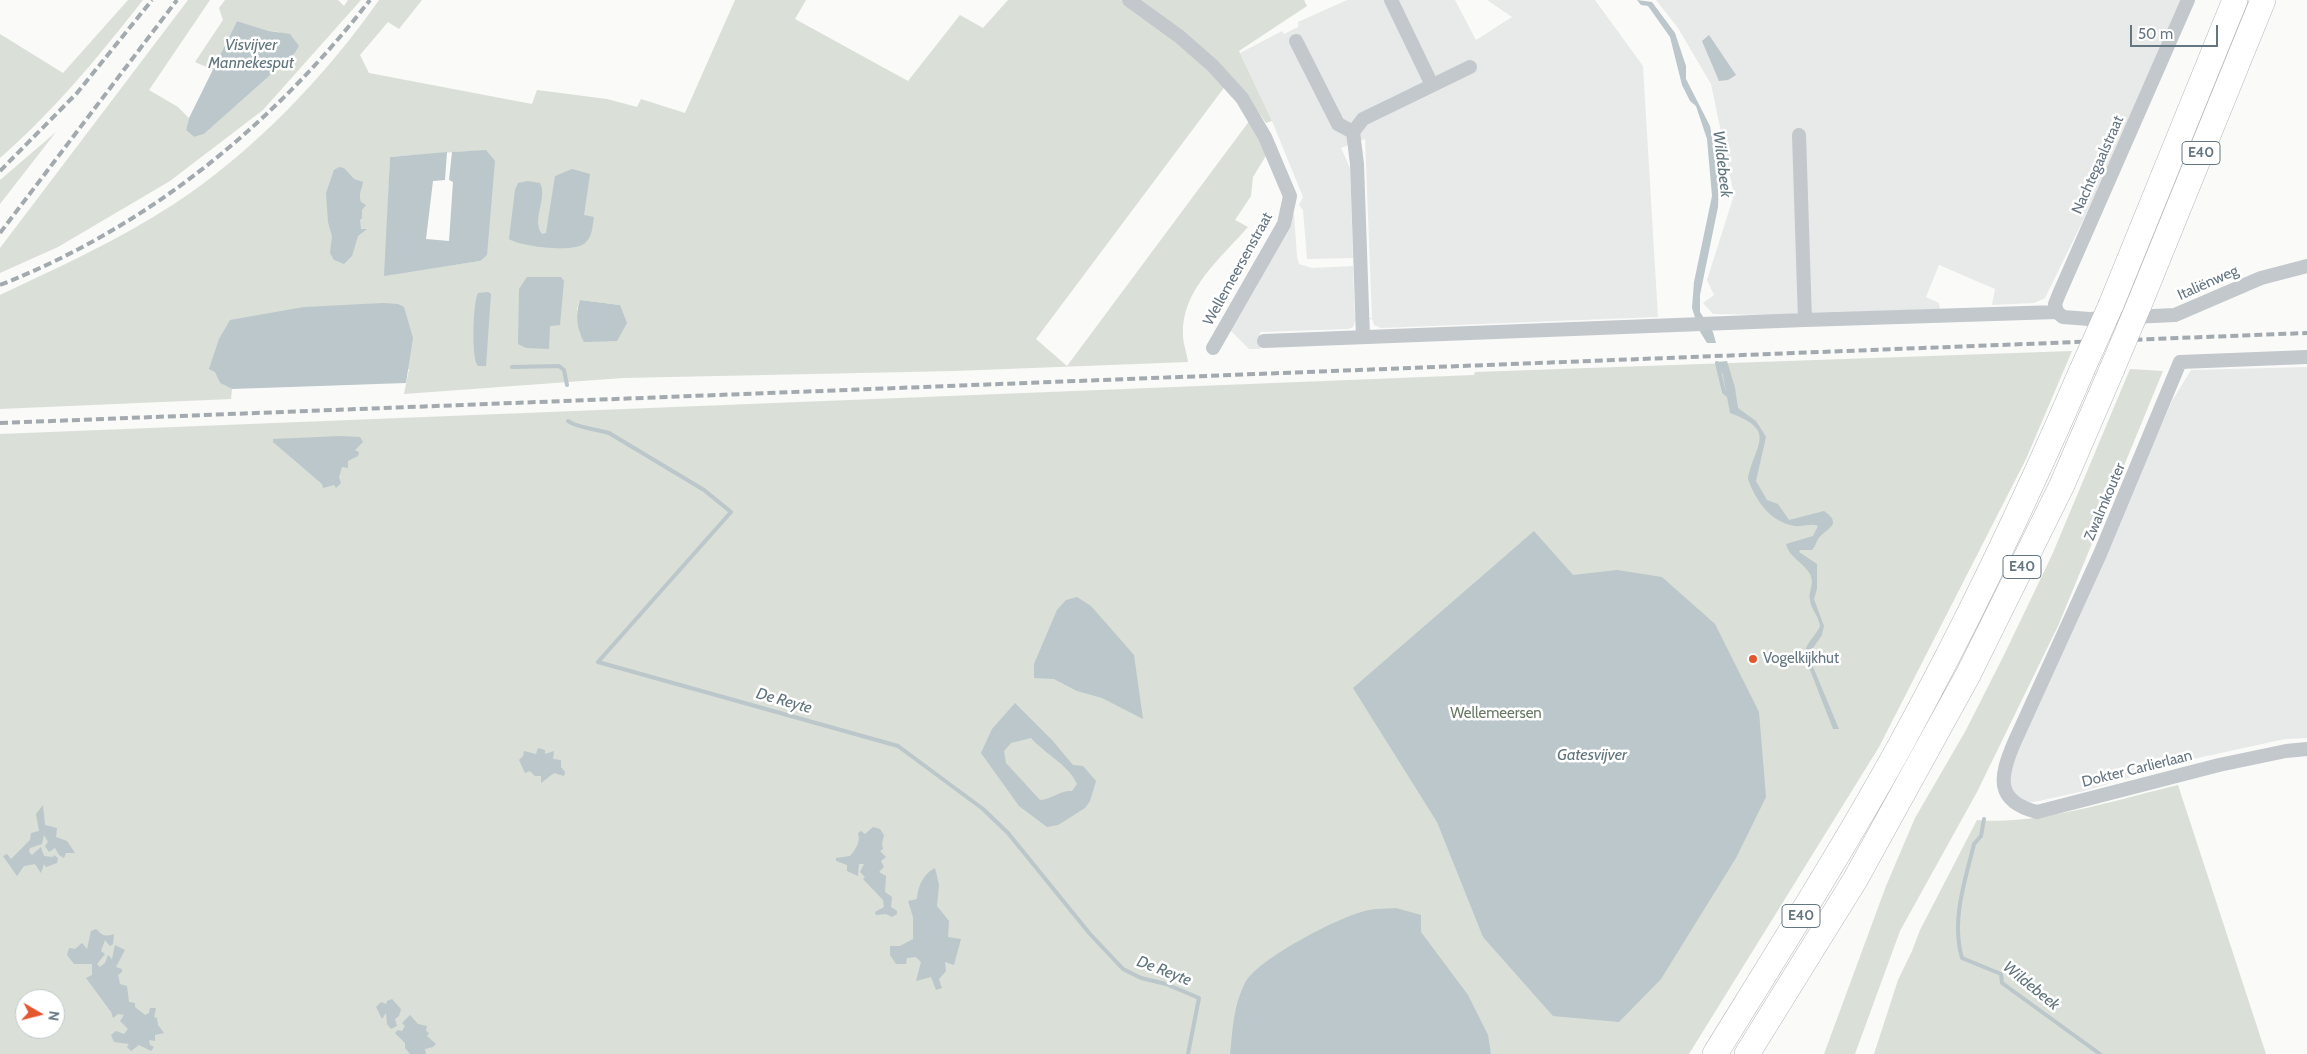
<!DOCTYPE html>
<meta charset="utf-8">
<style>
body{margin:0}
#map{position:relative;width:2307px;height:1054px;overflow:hidden;background:#fafaf8;font-family:Cabin,sans-serif}
canvas{display:block}
.north{position:absolute;left:15px;top:989px;width:50px;height:50px;box-sizing:border-box;background:#fff;border:1px solid #c1c8cd;border-radius:50%;rotate:98deg;font-size:14px;font-weight:700;line-height:20px;text-align:center;color:#657683}
.north::after{content:'';display:block;margin:auto;width:18px;height:22px;background:#e4572e;clip-path:polygon(50% 0,100% 100%,50% 72%,0 100%)}
.scale{position:absolute;left:2130px;top:25px;width:88px;height:22px;box-sizing:border-box;border:2px solid #657683;border-top:0;padding-left:6px;font-size:15px;line-height:18px;white-space:nowrap;color:#657683;-webkit-text-stroke:4px #fff;paint-order:stroke}
</style>
<div id="map">
<canvas width="2307" height="1054"></canvas>
<div class="north">N</div>
<div class="scale">50 m</div>
</div>
<script>
const ctx = document.querySelector('canvas').getContext('2d');
ctx.lineJoin = 'round';
function fillPath(path, color) { ctx.fillStyle = color; ctx.fill(path, 'evenodd'); }
function strokePath(path, color, width, dash) { ctx.strokeStyle = color; ctx.lineWidth = width; ctx.lineCap = dash ? 'butt' : 'round'; ctx.setLineDash(dash || []); ctx.stroke(path); }
function drawText(font, color, halo, rows, align = 'center') {
  ctx.font = font + ' Cabin,sans-serif'; ctx.lineWidth = 5; ctx.setLineDash([]); ctx.textBaseline = 'middle'; ctx.strokeStyle = halo; ctx.fillStyle = color; for (const [text, x, y, turn = 0] of rows) {
    ctx.save(); ctx.translate(x, y); ctx.rotate((+turn || 0) * Math.PI / 180); ctx.textAlign = isNaN(turn) ? turn : align; if (halo) ctx.strokeText(text, 0, 0); ctx.fillText(text, 0, 0); ctx.restore();
  }
}
const built = new Path2D(`
 M 1347,0 L 1455,0 L 1476,40 L 1512,17 L 1487,0 L 1595,0 L 1643,66 L 1658,317 L 1381,328 L 1374,325 L 1372,319 L 1356,319 L 1353,327 L 1348,329 L 1260,332 L 1260,349 L 1249,349 L 1230,330 L 1294,213 L 1297,257 L 1299,264 L 1312,268 L 1353,266 L 1355,318 L 1372,318 L 1365,139 L 1341,148 L 1350,168 L 1353,258 L 1307,259 L 1303,210 L 1299,205 L 1303,197 L 1272,121 L 1240,53 L 1282,31 L 1284,34 L 1298,27 L 1298,22 Z
 M 1656,0 L 2191,0 L 2045,298 L 2034,303 L 1992,305 L 1995,289 L 1939,265 L 1926,297 L 1939,303 L 1940,309 L 1771,315 L 1713,314 L 1703,303 L 1714,295 L 1707,280 L 1734,195 L 1711,84 L 1678,28 Z
 M 2307,367 L 2307,738 L 2285,739 L 2193,759 L 2084,791 L 2039,801 L 2026,803 L 2015,795 L 2009,784 L 2009,771 L 2172,401 L 2191,370 Z`);
const green = new Path2D(`
 M 128,0 L 143,0 C 98,57 55,110 0,158 L 0,34 L 63,73 Z
 M 188,0 L 210,0 L 149,90 L 178,107 L 189,118 L 186,130 L 194,137 L 204,134 L 294,54 L 279,32 L 269,31 L 237,21 L 213,70 L 195,62 L 223,20 L 219,8 L 225,0 L 338,0 L 344,6 L 348,0 L 361,0 L 263,110 L 170,181 L 58,247 L 0,273 L 0,248 Z
 M 379,0 L 422,0 L 399,29 L 388,22 L 360,55 L 369,73 L 532,104 L 537,90 L 607,99 L 637,107 L 641,99 L 685,113 L 735,0 L 806,0 L 795,19 L 908,81 L 960,15 L 983,28 L 1008,0 L 1121,0 L 1167,33 L 1226,85 L 1036,339 L 1067,366 L 1250,120 L 1267,154 L 1253,177 L 1251,196 L 1235,220 L 1248,227 C 1221,258 1181,290 1183,335 C 1183,344 1187,353 1188,362 L 954,371 L 623,378 L 404,394 L 409,369 L 215,371 L 220,383 L 232,389 L 231,399 L 0,409 L 0,295 C 59,267 119,240 174,204 C 252,153 326,76 379,0 ZM 468,151 L 480,261 L 385,275 L 390,157 ZM 580,300 L 620,305 L 580,334 L 577,309 Z
 M 1134,0 L 1304,0 L 1307,6 L 1239,51 L 1272,121 L 1266,123 L 1245,93 Z
 M 56,132 L 0,204 L 0,180 Z
 M 2072,351 L 2026,459 L 1879,747 L 1689,1054 L 0,1054 L 0,434 L 1474,375 L 1475,372 ZM 25,999 L 55,999 L 55,1029 L 25,1029 Z
 M 2130,369 L 2163,371 L 2058,626 L 1977,792 L 1900,931 L 1855,1054 L 1824,1054 L 1886,886 L 1915,818 L 1966,730 L 2004,655 L 2052,555 Z
 M 2178,785 L 2266,1054 L 1874,1054 L 1898,980 L 1912,951 L 1920,930 L 1977,820 C 2037,826 2118,799 2178,785 Z`);
const water = new Path2D(`
 M 1637,0 L 1652,2 L 1675,33 L 1686,66 L 1686,79 L 1710,126 L 1716,157 L 1719,179 L 1718,207 L 1700,295 L 1700,312 L 1713,332 L 1716,343 L 1707,343 L 1699,330 L 1692,308 L 1694,282 L 1712,196 L 1707,139 L 1696,106 L 1690,101 L 1682,85 L 1670,37 L 1648,6 L 1641,5 Z
 M 237,21 L 269,31 L 290,34 L 299,46 L 294,54 L 204,134 L 194,137 L 186,130 L 189,118 Z
 M 1709,35 L 1736,75 L 1728,80 L 1719,81 L 1702,41 Z
 M 486,150 L 495,161 L 487,255 L 480,261 L 384,276 L 390,157 L 447,152 L 445,180 L 433,181 L 426,239 L 449,241 L 453,182 L 449,180 L 452,152 Z
 M 339,167 L 344,168 L 354,179 L 363,182 C 362,190 358,193 361,202 L 366,205 L 362,210 L 362,218 L 360,220 L 361,229 L 367,229 L 358,236 L 352,256 L 344,264 L 334,260 L 330,253 L 332,236 L 328,222 L 326,193 L 334,170 Z
 M 572,169 L 590,174 L 584,215 L 594,217 C 592,227 593,236 585,243 C 575,253 521,247 509,239 L 515,190 L 518,183 L 528,181 L 540,183 C 548,198 531,220 542,234 L 546,233 L 555,176 Z
 M 527,277 L 561,277 L 564,281 L 560,325 L 550,326 L 549,349 L 526,348 L 518,344 L 519,289 Z
 M 488,292 L 491,294 L 486,366 L 478,366 C 471,360 473,301 478,293 Z
 M 580,300 L 620,305 L 627,323 L 617,341 L 584,342 C 577,330 575,314 580,300 Z
 M 383,303 L 398,304 L 404,307 L 413,338 L 406,383 L 232,389 L 220,383 L 215,372 L 209,369 L 219,339 L 230,320 L 304,307 Z
 M 1727,361 L 1735,388 L 1738,408 L 1756,421 L 1766,437 L 1756,481 L 1767,500 L 1778,504 L 1789,520 L 1824,511 C 1844,525 1826,528 1818,539 C 1816,543 1815,547 1812,550 L 1800,550 L 1799,552 L 1817,564 L 1817,589 L 1814,599 L 1824,626 L 1822,635 L 1811,651 L 1811,662 L 1839,729 L 1833,729 L 1805,657 C 1804,643 1815,638 1820,626 C 1819,616 1811,610 1810,600 C 1808,590 1815,585 1810,574 C 1804,563 1789,557 1786,544 L 1813,536 L 1818,526 C 1810,523 1803,527 1795,526 C 1770,522 1756,501 1748,479 C 1754,445 1779,431 1730,413 L 1723,375 L 1716,362 Z
 M 340,436 L 360,437 L 363,442 L 355,450 L 359,452 L 358,456 L 348,461 L 348,468 L 342,467 L 339,477 L 341,483 L 336,488 L 334,485 L 323,488 L 322,484 L 273,442 L 273,439 Z
 M 1534,531 L 1573,575 L 1617,570 L 1662,577 L 1715,624 L 1759,712 L 1766,797 L 1736,858 L 1661,979 L 1619,1022 L 1553,1016 L 1483,937 L 1437,822 L 1353,688 Z
 M 1077,597 L 1091,606 L 1134,655 L 1143,719 L 1102,698 L 1077,691 L 1054,679 L 1034,678 L 1034,664 L 1057,610 L 1066,600 Z
 M 1015,703 L 1052,740 L 1073,765 L 1083,766 L 1096,781 L 1090,801 L 1085,808 L 1058,825 L 1047,827 L 1019,806 L 981,753 L 992,729 ZM 1031,738 C 1045,754 1069,765 1077,784 L 1072,791 C 1061,790 1052,799 1040,800 L 1006,763 L 1004,751 L 1011,743 Z
 M 538,748 L 545,750 L 545,754 L 554,751 L 553,759 L 561,760 L 561,767 L 565,772 L 564,776 L 554,773 L 541,783 L 541,776 L 535,776 L 530,771 L 525,773 L 519,760 L 523,756 L 524,751 L 536,754 Z
 M 43,805 L 45,825 L 57,828 L 56,837 L 67,841 L 75,853 L 66,853 L 64,858 L 59,855 L 55,848 L 49,852 L 45,846 L 48,842 L 44,835 L 42,844 L 30,848 L 29,852 L 32,855 L 41,847 L 44,856 L 53,857 L 54,855 L 58,858 L 57,863 L 46,867 L 44,864 L 41,873 L 35,864 L 24,866 L 17,876 L 3,856 L 7,854 L 11,859 L 30,840 L 31,833 L 39,831 L 36,814 Z
 M 873,827 L 880,829 L 884,835 L 882,844 L 883,849 L 880,851 L 886,857 L 881,861 L 884,867 L 879,872 L 886,876 L 885,892 L 892,897 L 891,907 L 897,911 L 897,914 L 892,917 L 886,914 L 876,915 L 875,912 L 884,907 L 883,900 L 863,879 L 865,877 L 860,872 L 864,864 L 859,864 L 858,876 L 847,871 L 847,865 L 836,861 L 836,858 L 850,856 C 855,850 861,842 858,833 L 861,831 L 865,834 Z
 M 935,868 L 939,885 L 937,906 L 949,921 L 948,937 L 961,939 L 954,965 L 945,962 L 946,971 L 939,979 L 942,988 L 936,990 L 931,977 L 916,981 L 921,962 L 916,957 L 907,958 L 906,964 L 896,964 L 890,955 L 890,946 L 900,946 L 913,939 L 913,917 L 908,901 L 917,899 C 918,886 923,874 935,868 Z
 M 1396,908 L 1421,915 L 1421,932 L 1468,995 L 1488,1035 L 1491,1054 L 1230,1054 C 1233,1029 1233,1006 1245,983 C 1257,959 1342,915 1369,910 C 1378,908 1387,909 1396,908 Z
 M 96,929 C 103,936 105,937 114,934 L 113,944 L 110,946 L 105,940 L 101,951 L 105,954 L 97,964 L 100,967 L 105,963 L 108,955 L 112,959 L 115,945 L 125,950 L 116,967 L 122,969 L 122,972 L 118,975 L 120,984 L 127,986 L 129,1002 L 135,1003 L 135,1007 L 145,1015 L 149,1013 L 150,1008 L 156,1008 L 154,1017 L 157,1018 L 158,1025 L 164,1033 L 155,1035 L 155,1041 L 149,1040 L 150,1045 L 154,1047 L 151,1051 L 139,1045 L 131,1051 L 127,1047 L 129,1044 L 114,1042 L 111,1035 L 116,1031 L 124,1034 L 128,1029 L 120,1021 L 124,1015 L 118,1014 L 113,1018 L 111,1012 L 86,978 L 92,975 L 92,964 L 74,964 L 67,955 L 69,948 L 75,949 L 82,943 L 87,949 L 91,931 Z
 M 392,999 L 401,1009 L 399,1016 L 395,1019 L 397,1026 L 391,1029 L 387,1024 L 386,1013 L 382,1019 L 376,1007 L 381,1002 L 386,1004 L 387,1001 Z
 M 410,1015 L 418,1024 L 427,1026 L 426,1031 L 429,1033 L 427,1036 L 436,1044 L 433,1047 L 425,1049 L 426,1054 L 410,1054 L 405,1048 L 405,1043 L 395,1033 L 398,1030 L 402,1031 L 405,1026 L 402,1023 Z`);
const stream = new Path2D(`
 M 1717,363 L 1724,392 L 1730,397
 M 512,367 L 559,366 L 564,370 L 567,385
 M 568,421 C 577,428 597,429 609,433 L 704,490 L 731,512 L 598,662 L 898,746 L 983,809 L 1008,833 L 1090,934 L 1123,969 L 1141,978 L 1166,984 L 1199,998 L 1188,1054
 M 1984,819 L 1981,836 L 1974,844 C 1965,881 1951,920 1962,958 L 2001,974 L 2002,983 L 2100,1054`);
const street = new Path2D(`
 M 1129,0 L 1180,37 L 1213,66 L 1242,98 L 1265,137 L 1290,196 L 1284,224 L 1213,348
 M 1391,0 L 1432,85
 M 2188,0 L 2059,294 L 2055,304 L 2057,312 L 2063,317 L 2089,319 L 2175,315 L 2261,278 L 2307,266
 M 1296,41 L 1338,124 L 1353,132
 M 1799,135 L 1805,320 L 2057,312
 M 1363,337 L 1357,164 L 1353,132 L 1363,119 L 1470,67
 M 1264,341 L 1805,320
 M 2307,357 L 2180,362 L 2100,554 L 2014,743 C 2000,776 1994,801 2037,812 L 2219,765 L 2286,751 L 2307,749`);
const highway = new Path2D(`
 M 2111,305 L 2235,0
 M 2139,305 L 2263,0
 M 1715,1054 C 1778,952 1842,851 1900,746 C 1967,624 2027,498 2082,370
 M 1747,1054 L 1855,880 L 1968,675 L 2062,485 L 2112,369`);
const rail = new Path2D(`
 M 0,171 L 77,93 L 152,0
 M 0,233 L 177,0
 M 0,285 C 148,227 273,125 370,0
 M 0,423 L 2307,333`);
const highwayBridge = new Path2D(`
 M 2112,369 L 2139,305
 M 2082,370 L 2111,305`);
const markers = [
 [1753,659,5,"#e4572e"]
];
const shields = [
 [2201,153,38],
 [2022,567,38],
 [1801,916,38]
];
const shieldNames = [
 ["E40",2201,153],
 ["E40",2022,567],
 ["E40",1801,916]
];
const streetNames = [
 ["Nachtegaalstraat",2098,165,-66],
 ["Wellemeersenstraat",1238,269,-61],
 ["Italiënweg",2208,283,-24],
 ["Zwalmkouter",2105,502,-67],
 ["Dokter Carlierlaan",2137,769,-14]
];
const poiNames = [
 ["Vogelkijkhut",1763,659]
];
const parkNames = [
 ["Wellemeersen",1496,714]
];
const waterNames = [
 ["Visvijver",251,45],
 ["Mannekesput",251,63],
 ["Wildebeek",1722,164,83],
 ["De Reyte",784,701,16],
 ["Gatesvijver",1592,755],
 ["De Reyte",1164,971,21],
 ["Wildebeek",2031,986,39]
];
fillPath(built, '#e8e9e9');
fillPath(green, '#dadfd7');
fillPath(water, '#bbc7cb');
strokePath(stream, '#bbc7cb', 4);
strokePath(highway, '#b4b9bd', 26);
strokePath(street, '#c3c8cc', 14);
strokePath(highway, '#fff', 25);
strokePath(rail, '#a2aab0', 4, [8, 4]);
strokePath(highwayBridge, '#b4b9bd', 26, []);
strokePath(highwayBridge, '#fff', 25);
for (const [x, y, r, color] of markers) { const dot = new Path2D(); dot.arc(x, y, r, 0, 2 * Math.PI); ctx.fillStyle = color; ctx.fill(dot); strokePath(dot, '#fff', 2); }
for (const [x, y, w] of shields) { const box = new Path2D(); box.roundRect(x - w / 2, y - 11.5, w, 23, 4); ctx.fillStyle = '#fff'; ctx.fill(box); strokePath(box, '#657683', 1); }
drawText('bold 14px', '#657683', null, shieldNames);
drawText('15px', '#657683', '#fff', streetNames);
drawText('15px', '#657683', '#fff', poiNames, 'left');
drawText('15px', '#687a64', '#fff', parkNames);
drawText('italic 16px', '#60757c', '#fff', waterNames);
</script>
